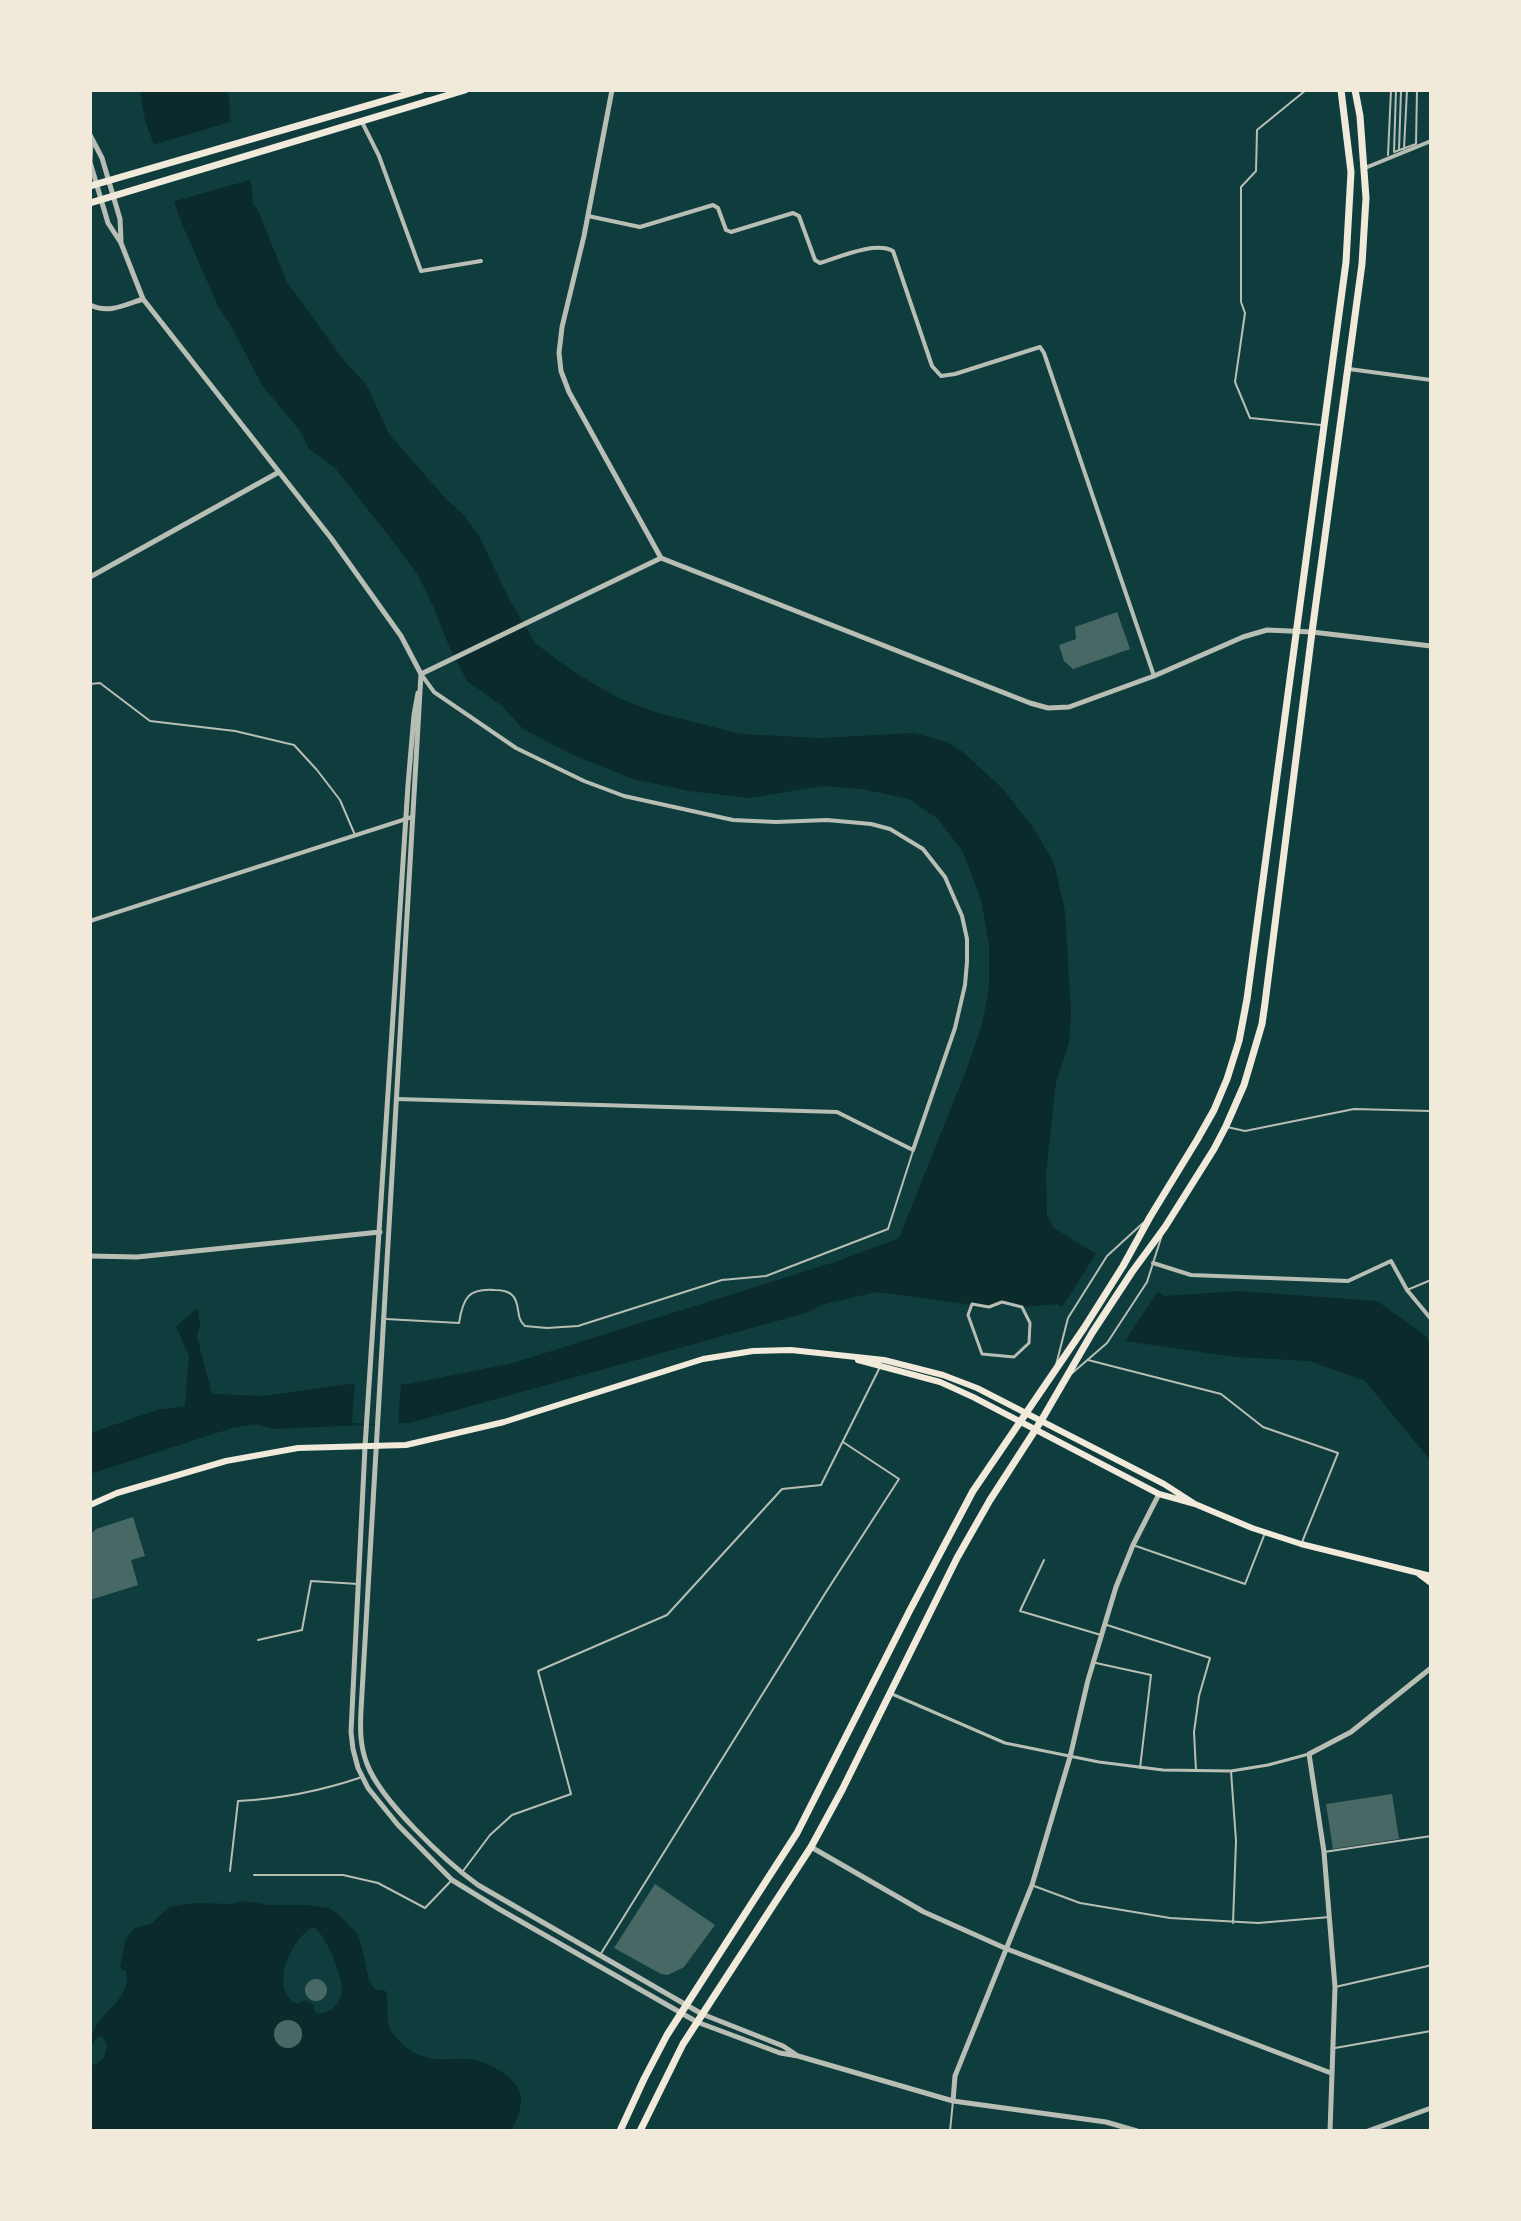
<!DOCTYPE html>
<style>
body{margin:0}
#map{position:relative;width:1521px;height:2221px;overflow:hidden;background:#0f3d3e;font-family:"Source Sans 3",sans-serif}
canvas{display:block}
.frame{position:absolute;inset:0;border:92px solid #f1e9da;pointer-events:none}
</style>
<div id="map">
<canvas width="1521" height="2221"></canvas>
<div class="frame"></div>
</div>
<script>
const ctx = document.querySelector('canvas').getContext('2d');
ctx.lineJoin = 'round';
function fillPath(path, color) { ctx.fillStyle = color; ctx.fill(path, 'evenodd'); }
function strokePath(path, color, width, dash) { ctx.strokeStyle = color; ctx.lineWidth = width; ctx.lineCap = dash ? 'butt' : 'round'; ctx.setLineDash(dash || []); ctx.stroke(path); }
const water = new Path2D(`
 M 140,90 L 228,90 L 230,111 L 229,116 L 252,186 L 253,204 L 257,208 L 287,282 L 345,362 L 366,384 L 389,434 L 448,501 L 464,515 L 479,536 L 510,601 L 536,644 L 574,672 L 618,698 L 658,713 L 741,734 L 820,738 L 914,733 L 947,742 L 963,752 L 1004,790 L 1034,829 L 1054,863 L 1065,911 L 1071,1012 L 1069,1043 L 1056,1082 L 1046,1174 L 1047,1215 L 1054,1228 L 1164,1296 L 1238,1291 L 1377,1301 L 1423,1334 L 1431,1343 L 1431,1461 L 1365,1381 L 1310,1361 L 1235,1357 L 1125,1341 L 1057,1304 L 1022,1307 L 1002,1302 L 989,1307 L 876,1292 L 821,1305 L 809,1312 L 410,1423 L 274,1429 L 254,1424 L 232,1428 L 90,1474 L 90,1433 L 157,1410 L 185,1406 L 189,1356 L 176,1326 L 198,1308 L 200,1325 L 197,1337 L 212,1394 L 263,1396 L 350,1384 L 408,1384 L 513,1363 L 838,1261 L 899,1238 L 967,1068 L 982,1024 L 989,988 L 989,945 L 981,900 L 963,852 L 938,819 L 909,799 L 862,789 L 823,786 L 749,798 L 689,791 L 633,779 L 575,756 L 523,729 L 502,706 L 467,681 L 449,646 L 433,606 L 419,577 L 396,545 L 335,468 L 309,449 L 300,431 L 262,385 L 230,324 L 218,306 L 182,224 L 145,120 Z
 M 244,1901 L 269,1905 L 305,1905 L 329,1908 L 338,1914 L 357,1933 L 361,1944 L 369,1980 L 374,1989 L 386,1991 C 390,2007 383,2021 394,2035 C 402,2046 415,2055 428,2058 C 443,2061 460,2057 475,2060 C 491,2063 523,2081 521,2100 C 521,2111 516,2121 511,2131 L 90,2131 L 90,2063 L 95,2065 L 104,2058 L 107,2045 L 103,2037 L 99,2036 L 90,2046 C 90,2014 134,2002 126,1971 L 120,1968 L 125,1942 L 130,1933 L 135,1928 L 151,1924 L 169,1907 L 194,1903 L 231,1904 ZM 313,1927 C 325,1932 342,1975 342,1989 C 342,1996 338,2005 332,2009 C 327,2013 321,2015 315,2012 L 314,2005 L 304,2000 L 297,2004 C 268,1990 291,1938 313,1927 ZM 286,2020 C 300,2021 306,2031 300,2043 L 288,2049 L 279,2045 L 274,2033 L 278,2025 Z`);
const pier = new Path2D(`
 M 234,121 L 253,179 L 172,202 L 152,145 Z
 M 1096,1254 L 1158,1291 L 1125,1341 L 1062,1307 Z
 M 355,1382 L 401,1382 L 398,1425 L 352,1423 Z`);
const building = new Path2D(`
 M 1117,612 L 1130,649 L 1073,669 L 1064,661 L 1059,645 L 1076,639 L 1075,627 Z
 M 133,1517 L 145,1556 L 131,1560 L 138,1585 L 90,1600 L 90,1535 L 96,1529 Z
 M 1392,1794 L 1399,1839 L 1333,1849 L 1326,1804 Z
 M 655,1884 L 715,1925 L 684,1967 L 668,1975 L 661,1974 L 614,1948 Z
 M305 1990a11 11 0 1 1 22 0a11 11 0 1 1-22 0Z
 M274 2034a14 14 0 1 1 28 0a14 14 0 1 1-28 0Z`);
const service = new Path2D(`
 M 1306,90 L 1257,130 L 1256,171 L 1241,187 L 1241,302 L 1245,313 L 1235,382 L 1250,418 L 1321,425
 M 1396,90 L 1394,152 L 1416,144 L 1417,90
 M 1404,149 L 1407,90
 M 1399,150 L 1401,90
 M 1388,155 L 1391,90
 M 90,684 L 100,683 L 150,721 L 235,731 L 294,745 L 317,770 L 340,800 L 355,835
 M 1227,1127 L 1245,1131 L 1354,1109 L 1431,1111
 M 1407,1290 L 1431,1280
 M 386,1319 L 459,1323 C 463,1298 468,1288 495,1290 C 501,1290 509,1291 513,1296 C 521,1305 515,1318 525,1326 L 547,1328 L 578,1326 L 722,1280 L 766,1276 L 888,1229 L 913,1151
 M 1088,1360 L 1221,1394 L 1263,1427 L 1338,1453 L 1302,1542
 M 1056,1365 L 1068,1318 L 1107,1256 L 1143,1223
 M 1070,1375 L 1107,1343 L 1147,1282 L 1162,1235
 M 1133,1545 L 1245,1584 L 1265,1533
 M 1044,1560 L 1020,1611 L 1101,1635
 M 1107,1625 L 1210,1658 L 1199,1696 L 1194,1732 L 1196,1771
 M 258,1640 L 302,1630 L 311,1581 L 358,1584
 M 1096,1663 L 1151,1675 L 1140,1768
 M 1231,1771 L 1236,1841 L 1233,1923
 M 1324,1852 L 1431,1836
 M 230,1871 L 238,1801 C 281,1799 321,1791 362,1777
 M 463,1871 L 490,1835 L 512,1815 L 571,1794 L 538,1671 L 667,1615 L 782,1489 L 821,1485 L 880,1367
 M 254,1875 L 343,1875 L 378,1883 L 425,1908 L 450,1882
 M 1034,1886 L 1080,1903 L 1170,1918 L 1258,1923 L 1330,1917
 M 600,1955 L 826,1592 L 899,1479 L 843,1442
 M 1335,1987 L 1428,1966 L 1431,1964
 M 1335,2048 L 1431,2031
 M 950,2131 L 953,2101`);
const pedestrian = new Path2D(`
 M 1002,1302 L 1022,1307 L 1030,1323 L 1029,1343 L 1014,1357 L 982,1354 L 968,1315 L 972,1304 L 989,1307 Z
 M 892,1694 L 1005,1743 L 1099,1762 L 1163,1770 L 1231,1771 L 1268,1765 L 1309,1754`);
const minor = new Path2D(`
 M 362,122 L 379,156 L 421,271 L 481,261
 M 1365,168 L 1431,141
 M 588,216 L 640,227 L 713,205 L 718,208 L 726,230 L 731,232 L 793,213 L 799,216 L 815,260 L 820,263 C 840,257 875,241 893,251 L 932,366 L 941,376 L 955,374 L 1040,347 L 1044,353 L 1154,676
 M 1349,369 L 1431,380
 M 90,921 L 412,817
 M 397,1099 L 837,1112 L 913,1150 L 955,1028 L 965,985 L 967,962 L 967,939 L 962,916 L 945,877 L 923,849 L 890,829 L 871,824 L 827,820 L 776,822 L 733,820 L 624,796 L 584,781 L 516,748 L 434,692 L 421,674
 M 1153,1263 L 1191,1275 L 1348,1281 L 1391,1261 L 1407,1290 L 1431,1319`);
const tertiary = new Path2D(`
 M 612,90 L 584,236 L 562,327 L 559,353 L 561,371 L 569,392 L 661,558 L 1030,703 L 1048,708 L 1069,707 L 1154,676 L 1243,637 L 1267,630 L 1312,632 L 1431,646
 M 90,135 L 102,158 L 120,219 L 121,241
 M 91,140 L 90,162 L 108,223 L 121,243 L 143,299 L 331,538 L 401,636 L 421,674 L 361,1710 C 360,1729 360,1746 367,1764 C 381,1801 445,1861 478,1885 L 702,2014 L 783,2046 L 798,2056
 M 90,305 C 109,314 124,305 143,299
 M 90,577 L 279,472
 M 421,674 L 661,558
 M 418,693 L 414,715 L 408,785 L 365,1447 L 351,1732 L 353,1749 L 358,1768 L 368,1788 L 398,1825 L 452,1880 L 499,1909 L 697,2022 L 780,2053 L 798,2056 L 953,2101 L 1106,2122 L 1137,2131
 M 90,1256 L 137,1257 L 380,1232
 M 811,1847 L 924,1912 L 1007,1949 L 1331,2073
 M 953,2101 L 955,2076 L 1032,1885 L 1070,1757 L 1088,1680 L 1116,1587 L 1133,1545 L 1159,1494
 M 1330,2131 L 1335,1987 L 1324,1852 L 1309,1754 L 1351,1732 L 1431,1668
 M 1368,2131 L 1431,2108`);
const secondary = new Path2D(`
 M 858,1360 L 940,1382 L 973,1397 L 1159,1494 L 1195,1504 L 1252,1528 L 1301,1544 L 1431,1576
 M 90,1505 L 117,1493 L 226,1461 L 298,1448 L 406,1445 L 504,1422 L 703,1359 L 753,1351 L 791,1350 L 884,1360 L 943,1375 L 977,1388 L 1164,1484 L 1195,1504
 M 1419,1574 L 1431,1583`);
const trunk = new Path2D(`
 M 90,186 L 421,90
 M 90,203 L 465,90
 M 620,2131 L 644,2079 L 667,2035 L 797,1833 L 910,1610 L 973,1491 L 1084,1328 L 1123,1266 L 1150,1217 L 1197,1140 L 1214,1110 L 1227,1079 L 1239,1041 L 1247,999 L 1346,262 L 1351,172 L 1341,90
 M 640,2131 L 683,2044 L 811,1847 L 842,1790 L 957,1558 L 990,1500 L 1041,1421 L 1092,1333 L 1132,1272 L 1165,1227 L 1214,1149 L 1226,1126 L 1244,1085 L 1262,1024 L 1265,1003 L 1312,632 L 1362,264 L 1366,198 L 1360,116 L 1355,90`);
fillPath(water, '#0a2a2b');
fillPath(pier, '#0f3d3e');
fillPath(building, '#486865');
strokePath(service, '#b8beb3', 2);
strokePath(pedestrian, '#b8beb3', 3);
strokePath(minor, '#b8beb3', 4);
strokePath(tertiary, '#b8beb3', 5);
strokePath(secondary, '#f1e9da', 6);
strokePath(trunk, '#f1e9da', 7);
</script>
